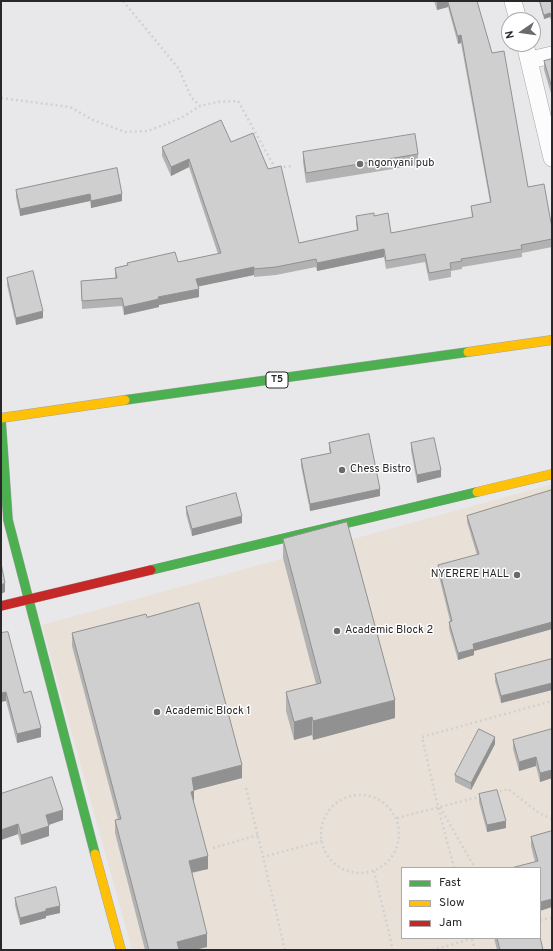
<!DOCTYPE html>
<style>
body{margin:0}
#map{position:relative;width:553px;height:951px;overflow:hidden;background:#e8e8ea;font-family:Overpass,sans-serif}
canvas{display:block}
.frame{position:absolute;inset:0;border:2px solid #28282a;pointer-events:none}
.legend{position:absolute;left:401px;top:867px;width:140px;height:72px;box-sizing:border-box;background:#fff;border:1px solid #a9a9aa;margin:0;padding:5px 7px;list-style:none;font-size:12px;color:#28282a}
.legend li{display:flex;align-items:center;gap:8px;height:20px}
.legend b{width:20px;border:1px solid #a9a9aa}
.north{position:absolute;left:501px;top:12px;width:40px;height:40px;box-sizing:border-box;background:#fff;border:1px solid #a9a9aa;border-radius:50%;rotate:257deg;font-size:11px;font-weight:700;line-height:16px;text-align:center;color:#28282a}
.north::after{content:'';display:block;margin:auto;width:14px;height:18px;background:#6b6b6d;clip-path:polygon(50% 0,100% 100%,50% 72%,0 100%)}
</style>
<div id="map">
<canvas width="553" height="951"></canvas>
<div class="frame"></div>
<ul class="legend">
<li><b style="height:5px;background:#4caf50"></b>Fast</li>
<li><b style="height:5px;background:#ffc107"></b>Slow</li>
<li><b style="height:5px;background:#c62828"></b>Jam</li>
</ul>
<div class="north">N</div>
</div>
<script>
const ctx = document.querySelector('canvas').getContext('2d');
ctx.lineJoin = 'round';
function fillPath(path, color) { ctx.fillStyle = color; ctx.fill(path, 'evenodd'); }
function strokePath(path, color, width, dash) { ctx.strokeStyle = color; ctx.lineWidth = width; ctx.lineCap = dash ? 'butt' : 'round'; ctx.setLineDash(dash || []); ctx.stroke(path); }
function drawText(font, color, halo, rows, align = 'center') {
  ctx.font = font + ' Overpass,sans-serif'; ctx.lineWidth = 3; ctx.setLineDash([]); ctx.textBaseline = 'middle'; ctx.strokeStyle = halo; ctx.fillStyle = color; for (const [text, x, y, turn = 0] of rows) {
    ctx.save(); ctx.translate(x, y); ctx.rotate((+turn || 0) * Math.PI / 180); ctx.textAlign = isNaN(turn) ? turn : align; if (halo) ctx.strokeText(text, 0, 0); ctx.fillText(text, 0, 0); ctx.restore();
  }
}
const education = new Path2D(`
 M 552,484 L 552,950 L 132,950 L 42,625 ZM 402,868 L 540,868 L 540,938 L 402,938 Z`);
const path = new Path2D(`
 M 123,1 L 179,69 L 191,97 L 200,106 L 217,102 L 238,101 L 275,168 L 293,166
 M 1,98 L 70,107 L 93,120 L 125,132 L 148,131 L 181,118 L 200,106
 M 246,788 L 263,857
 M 495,793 L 508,789 L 539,813 L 552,819
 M321 834a39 39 0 1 1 78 0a39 39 0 1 1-78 0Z
 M 440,807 L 475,868
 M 397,818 L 482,796
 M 213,848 L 258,835
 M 454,868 L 438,807 L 422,737 L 552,701
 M 374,871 L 393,950
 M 540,920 L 552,918
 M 472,939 L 475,950
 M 285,950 L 263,857 L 322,841
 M 432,950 L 475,938`);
const street = new Path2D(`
 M 513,1 L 518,20
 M 525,44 L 552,158
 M 530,60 L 552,55`);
const fast = new Path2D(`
 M 125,400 L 468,352
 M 1,420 L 8,520 L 95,854
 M 151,570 L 477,492`);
const slow = new Path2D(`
 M 468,352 L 552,340
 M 1,418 L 125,400
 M 477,492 L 552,474
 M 95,854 L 121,950`);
const jam = new Path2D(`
 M 1,606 L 151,570`);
const wall = new Path2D(`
 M 434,1 L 477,1 L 528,187 L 552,228 L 552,247 L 522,253 L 522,257 L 462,267 L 462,269 L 451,271 L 451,277 L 429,281 L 425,262 L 386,269 L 384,257 L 317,271 L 316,267 L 276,275 L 254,277 L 254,275 L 198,286 L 199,297 L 159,305 L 159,307 L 124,315 L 122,306 L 82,309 L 81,281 L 115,278 L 115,268 L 127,265 L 127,263 L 178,262 L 218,254 L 189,167 L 171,176 L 162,156 L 162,147 L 231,142 L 299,243 L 357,231 L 356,224 L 356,216 L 374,216 L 391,233 L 472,218 L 471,206 L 490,202 L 461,43 L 458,44 L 448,7 L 437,10 Z
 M 539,1 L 552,1 L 552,24 L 550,17 L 544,19 Z
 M 552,59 L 552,97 L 544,70 L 544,61 Z
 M 303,152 L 418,154 L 418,165 L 306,183 L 303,162 Z
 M 117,168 L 122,201 L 91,208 L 90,201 L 20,216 L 16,197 L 16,190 Z
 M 7,278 L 43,318 L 16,325 L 7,285 Z
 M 329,443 L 380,496 L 310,511 L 301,466 L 301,459 L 330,454 L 329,449 Z
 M 411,443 L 441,477 L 417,483 L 411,450 Z
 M 552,490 L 552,629 L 474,651 L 474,655 L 458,660 L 449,629 L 449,622 L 450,621 L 438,572 L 438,565 L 477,555 L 467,522 L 467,516 Z
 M 186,507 L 242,523 L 192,536 L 186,514 Z
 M 283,539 L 395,718 L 313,740 L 312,735 L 294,740 L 286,711 L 286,692 L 316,684 L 283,558 Z
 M 147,617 L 242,778 L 194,790 L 194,803 L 208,869 L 192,873 L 207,947 L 194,950 L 145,950 L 115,833 L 115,820 L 118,820 L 72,646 L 72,633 Z
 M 1,633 L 41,737 L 17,743 L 6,701 Z
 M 552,659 L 552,690 L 501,703 L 495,681 L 495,674 Z
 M 552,729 L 552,778 L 540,782 L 536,766 L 519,771 L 513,749 L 513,740 Z
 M 495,744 L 471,790 L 455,782 L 455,775 Z
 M 1,794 L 63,820 L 49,824 L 49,836 L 21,845 L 18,834 L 1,840 Z
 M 479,794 L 506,828 L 487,832 L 479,802 Z
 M 552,831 L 540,911 L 535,862 L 531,846 L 531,837 Z
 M 15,898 L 60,913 L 46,916 L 46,918 L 20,925 L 15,905 Z
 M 494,938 L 540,938 L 543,950 L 497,950 Z`);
const shadedWall = new Path2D(`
 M 442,1 L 448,1 L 448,7 L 437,10 L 437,2 Z
 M 550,13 L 550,17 L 544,19 L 544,15 Z
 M 461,35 L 461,43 L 458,44 L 458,36 Z
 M 189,159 L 189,167 L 171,176 L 171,167 Z
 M 90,194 L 90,201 L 20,216 L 20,209 Z
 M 122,194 L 122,201 L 91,208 L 91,201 Z
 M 384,249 L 384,257 L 317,271 L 317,263 Z
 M 254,267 L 254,275 L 196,287 L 196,279 Z
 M 199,289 L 199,297 L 159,305 L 159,307 L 124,315 L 124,307 L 158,297 Z
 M 43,311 L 43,318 L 16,325 L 16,318 Z
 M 441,470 L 441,477 L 417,483 L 417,475 Z
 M 380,489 L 380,496 L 310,511 L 310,504 Z
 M 242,516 L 242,523 L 192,536 L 192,529 Z
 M 5,583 L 5,592 L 1,594 L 1,585 Z
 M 552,622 L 552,629 L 474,651 L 474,655 L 458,660 L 458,653 L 473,644 Z
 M 552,683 L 552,690 L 501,703 L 501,696 Z
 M 6,692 L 6,701 L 1,702 L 1,693 Z
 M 395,700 L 395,718 L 313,740 L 313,721 Z
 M 312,717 L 312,735 L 294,740 L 294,722 Z
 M 41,728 L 41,737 L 17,743 L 17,734 Z
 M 495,737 L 495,744 L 471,790 L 471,783 Z
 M 536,757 L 536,766 L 519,771 L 519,762 Z
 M 242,765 L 242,778 L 192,791 L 192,778 Z
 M 552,770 L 552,778 L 540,782 L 540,773 Z
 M 194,791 L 194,803 L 191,792 Z
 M 63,810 L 63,820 L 46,826 L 46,815 Z
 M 506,821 L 506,828 L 487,832 L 487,825 Z
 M 18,824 L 18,834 L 1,840 L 1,830 Z
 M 49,826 L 49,836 L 21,845 L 21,835 Z
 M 208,856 L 208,869 L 189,873 L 189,861 Z
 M 552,899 L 552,907 L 540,911 L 540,902 Z
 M 60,906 L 60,913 L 46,916 L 46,918 L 20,925 L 20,918 L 46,909 Z
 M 207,934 L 207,947 L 194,950 L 177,950 L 177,942 Z`);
const building = new Path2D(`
 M 448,1 L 477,1 L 492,53 L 504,51 L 528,187 L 544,184 L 552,228 L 552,239 L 521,245 L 522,249 L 461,259 L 462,261 L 450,263 L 451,269 L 429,273 L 425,254 L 386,261 L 384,249 L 317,263 L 316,259 L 276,267 L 254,269 L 254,267 L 196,279 L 199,289 L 158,297 L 159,299 L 124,307 L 122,298 L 82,301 L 81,281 L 117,278 L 115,268 L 128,265 L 127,263 L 175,252 L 178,262 L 221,253 L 189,159 L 171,167 L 162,147 L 221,120 L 231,142 L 253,133 L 268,169 L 281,166 L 299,243 L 358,230 L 356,216 L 374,213 L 374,216 L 388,213 L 391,233 L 473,217 L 471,206 L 491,202 L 461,35 L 458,36 Z
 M 540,1 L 552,1 L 552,19 L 550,13 L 544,15 Z
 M 552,59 L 552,88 L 544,61 Z
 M 415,134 L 418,154 L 306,173 L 303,152 Z
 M 117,168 L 122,194 L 91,201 L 90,194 L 20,209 L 16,190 Z
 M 33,271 L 43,311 L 16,318 L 7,278 Z
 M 369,434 L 380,489 L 310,504 L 301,459 L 331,453 L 329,443 Z
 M 434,438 L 441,470 L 417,475 L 411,443 Z
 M 552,490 L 552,622 L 473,644 L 474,649 L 458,653 L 449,622 L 452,621 L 438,565 L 479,554 L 467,516 Z
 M 236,493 L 242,516 L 192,529 L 186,507 Z
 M 347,522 L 395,700 L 313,721 L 312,717 L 294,722 L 286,692 L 321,683 L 283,539 Z
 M 1,563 L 5,583 L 1,585 Z
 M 199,603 L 242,765 L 192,778 L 194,791 L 191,792 L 208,856 L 189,861 L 207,934 L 177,942 L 179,950 L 149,950 L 115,820 L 121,819 L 72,633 L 146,614 L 147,617 Z
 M 8,632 L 24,693 L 31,691 L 41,728 L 17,734 L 6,692 L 1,693 L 1,633 Z
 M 552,659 L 552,683 L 501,696 L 495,674 Z
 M 479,729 L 495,737 L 471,783 L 455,775 Z
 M 552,729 L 552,770 L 540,773 L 536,757 L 519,762 L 513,740 Z
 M 52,777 L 63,810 L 46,815 L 49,826 L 21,835 L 18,824 L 1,830 L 1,794 Z
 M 497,790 L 506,821 L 487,825 L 479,794 Z
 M 552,831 L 552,899 L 540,902 L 540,868 L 511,868 L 538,861 L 531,837 Z
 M 56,887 L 60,906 L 46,909 L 46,911 L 20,918 L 15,898 Z
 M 540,937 L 543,950 L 500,950 L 497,938 L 540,938 Z`);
const markers = [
 [360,164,4,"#6b6b6d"],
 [342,470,4,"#6b6b6d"],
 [517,575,4,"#6b6b6d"],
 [337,631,4,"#6b6b6d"],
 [157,712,4,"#6b6b6d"]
];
const shields = [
 [277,380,22]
];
const shieldNames = [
 ["T5",277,380]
];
const poiNames = [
 ["ngonyani pub",368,164],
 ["Chess Bistro",350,470],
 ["NYERERE HALL",509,575,"right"],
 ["Academic Block 2",345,631],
 ["Academic Block 1",165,712]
];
fillPath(education, '#e9e1d7');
strokePath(street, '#a2a2a4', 18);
strokePath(fast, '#a2a2a4', 10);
strokePath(slow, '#a2a2a4', 10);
strokePath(jam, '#a2a2a4', 10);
strokePath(path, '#d1d1d2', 2.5, [2, 3]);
strokePath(street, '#fcfcfc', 17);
strokePath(fast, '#4caf50', 9);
strokePath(slow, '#ffc107', 9);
strokePath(jam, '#c62828', 9);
fillPath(wall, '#b3b2b3');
fillPath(shadedWall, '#929192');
fillPath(building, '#d0cfd0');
strokePath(building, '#929192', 1);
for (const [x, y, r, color] of markers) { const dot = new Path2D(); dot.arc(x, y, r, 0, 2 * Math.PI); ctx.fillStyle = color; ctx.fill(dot); strokePath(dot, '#fff', 1.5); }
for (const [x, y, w] of shields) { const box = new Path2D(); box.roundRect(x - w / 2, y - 8, w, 16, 3); ctx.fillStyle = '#fff'; ctx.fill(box); strokePath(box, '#28282a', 1); }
drawText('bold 10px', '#28282a', null, shieldNames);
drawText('11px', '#28282a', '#fff', poiNames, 'left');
</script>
